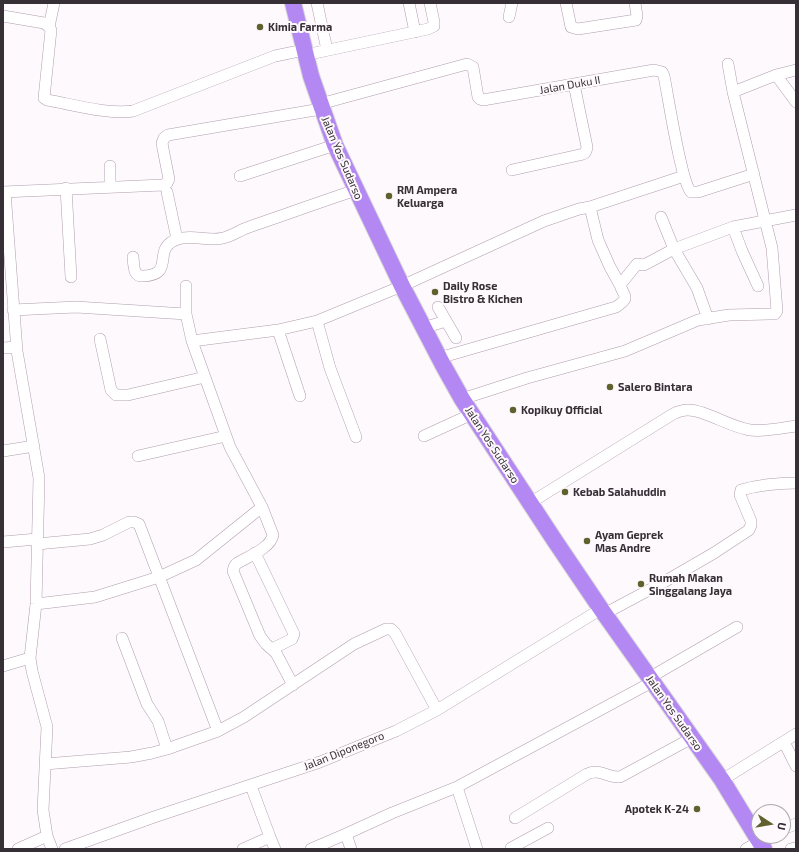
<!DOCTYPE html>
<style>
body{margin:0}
#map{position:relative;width:799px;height:852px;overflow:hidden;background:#fdf9fd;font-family:"Exo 2",sans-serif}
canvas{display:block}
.frame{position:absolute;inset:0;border:4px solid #372f36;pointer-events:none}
.north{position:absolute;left:751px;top:804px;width:40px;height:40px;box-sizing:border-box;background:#fdf9fd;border:1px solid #aea8ad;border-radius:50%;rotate:102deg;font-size:11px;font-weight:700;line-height:16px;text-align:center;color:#372f36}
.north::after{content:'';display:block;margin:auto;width:14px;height:18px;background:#60612e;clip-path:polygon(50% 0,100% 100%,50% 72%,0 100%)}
</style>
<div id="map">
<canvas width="799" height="852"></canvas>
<div class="frame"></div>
<div class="north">U</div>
</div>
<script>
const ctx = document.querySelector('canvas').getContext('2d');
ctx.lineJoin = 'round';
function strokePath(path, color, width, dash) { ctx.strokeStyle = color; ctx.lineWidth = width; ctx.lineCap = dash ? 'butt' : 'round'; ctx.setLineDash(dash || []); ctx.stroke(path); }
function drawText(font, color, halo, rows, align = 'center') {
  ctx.font = font + ' "Exo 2",sans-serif'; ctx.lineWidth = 4; ctx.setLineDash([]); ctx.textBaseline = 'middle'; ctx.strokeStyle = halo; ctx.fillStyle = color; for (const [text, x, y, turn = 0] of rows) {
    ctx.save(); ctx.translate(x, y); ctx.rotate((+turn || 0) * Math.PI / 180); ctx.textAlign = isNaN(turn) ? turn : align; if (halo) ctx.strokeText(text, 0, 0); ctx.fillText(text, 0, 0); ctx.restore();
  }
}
const minor = new Path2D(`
 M 317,3 L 327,50
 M 409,3 L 415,32
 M 566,3 L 571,27 L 578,29 L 636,20 L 637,16 L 635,3
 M 3,16 L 44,23 L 49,27 L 51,30 L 44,98 L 47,100 C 71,104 109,115 133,111 L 275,56 L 304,50
 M 509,17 L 512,3
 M 49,27 L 54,3
 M 305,55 L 428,29 L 434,26 L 434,22 L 430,3
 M 776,75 L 796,102
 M 733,92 L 776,75 L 796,70
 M 320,104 L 467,64 L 473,67 L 478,97 L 480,99 L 483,100 L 654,70 L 662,72 L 664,76 C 668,95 681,182 691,192 L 698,192 L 754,174
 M 110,166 L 110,186
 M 512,170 L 579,155 C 585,154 586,153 587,147 L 574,84
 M 240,176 L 335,145
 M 66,188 L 71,277
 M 3,192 L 163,185 L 167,183 L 169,179 L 164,154 L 162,143 L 164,138 L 168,135 L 321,109
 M 5,192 L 17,351 L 39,478 L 36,604 L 30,658 L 32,671 L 47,727 L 43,810 L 47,836 L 52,849
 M 167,192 L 177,239
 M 590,207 L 598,240 L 610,267 L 620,285
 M 661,217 L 674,249 L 697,288 L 708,319
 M 733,227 L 742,251 L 758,286
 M 133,257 C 134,265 133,277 143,276 C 177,275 150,248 178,239 C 193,234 208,242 223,238 C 232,236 240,230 249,227 C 284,215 320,202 356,190
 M 186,286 L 186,314 L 192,341 L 230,447 L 262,507 L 273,535 C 271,548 247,557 236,564 L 234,567 L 233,571 L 260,636 L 266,644 L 276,653 L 293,685
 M 438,307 L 456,338
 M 13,310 L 76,307 L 186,314
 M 317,321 L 330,368 L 356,437
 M 423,328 L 446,321
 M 278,330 L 300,396
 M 100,339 L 111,390 L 116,395 L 128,395 L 205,377
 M 192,341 L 278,330 L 317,321 L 402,286 L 544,221 L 579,209 L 590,207 L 684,176
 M 3,348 L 17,347
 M 439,358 L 616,307 C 631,297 624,297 620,285 L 637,264 L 644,265 L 674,249 L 733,227 L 796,215
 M 462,399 L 527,378 L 625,351 L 698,320 L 729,315 L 769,314 L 775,314 L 777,311 L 772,248 L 733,92 L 728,64
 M 424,436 L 472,414
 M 3,451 L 34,446
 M 138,456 L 226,436
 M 530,503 L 673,414 C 677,412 682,410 688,410 C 705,410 730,427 750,430 C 765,432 781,428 796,426
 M 3,542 L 37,539
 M 37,544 L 90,539 L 103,535 L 129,522 L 134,522 L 139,524 L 218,731
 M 255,553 L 294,634 L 292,639 L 272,649
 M 36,604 L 95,597 L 159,577 L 196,560 L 262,507
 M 604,614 L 664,582 L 714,553 L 749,530 L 751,525 L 751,521 L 740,495 L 741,490 C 759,485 777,483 796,483
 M 122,638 L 147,704 L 158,721 L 167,749
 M 3,666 L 30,658
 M 649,678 L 737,627
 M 784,742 L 796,766
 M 45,764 L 131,757 L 152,753 L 167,749 L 218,731 L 244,717 L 354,644 L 386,629 L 391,629 L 395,633 L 437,710
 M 722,780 L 796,734
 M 251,786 L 270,837 L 275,849
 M 457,787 L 477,849
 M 515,818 L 587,774 C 602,768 606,778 620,777 L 692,738
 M 783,829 L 796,824
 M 346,834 L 351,849
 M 511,848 L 548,828
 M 18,849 L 47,836
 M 65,849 L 154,817 L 320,762 L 396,731 L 437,710 L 601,609
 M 243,849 L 270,837
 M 311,849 L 346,834 L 392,813 L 457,787 L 652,682
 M 746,849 L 769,836
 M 791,849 L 796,848`);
const highway = new Path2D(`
 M 293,3 L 311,76 L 335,145 L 402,286 L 443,365 L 462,399 L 555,541 L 601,609 L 722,780 L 764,849`);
const markers = [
 [260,27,4,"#60612e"],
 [389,196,4,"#60612e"],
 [435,292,4,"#60612e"],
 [610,387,4,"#60612e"],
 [513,410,4,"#60612e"],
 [565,492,4,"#60612e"],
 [587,541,4,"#60612e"],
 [641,584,4,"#60612e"],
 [697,809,4,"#60612e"]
];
const poiNames = [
 ["Kimia Farma",268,27],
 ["RM Ampera",397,190],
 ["Keluarga",397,203],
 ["Daily Rose",443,286],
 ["Bistro & Kichen",443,299],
 ["Salero Bintara",618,387],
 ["Kopikuy Official",521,410],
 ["Kebab Salahuddin",573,492],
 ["Ayam Geprek",595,535],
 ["Mas Andre",595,548],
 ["Rumah Makan",649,578],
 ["Singgalang Jaya",649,591],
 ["Apotek K-24",689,809,"right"]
];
const streetNames = [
 ["Jalan Duku II",570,85,-10],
 ["Jalan Yos Sudarso",342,158,67],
 ["Jalan Yos Sudarso",492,445,57],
 ["Jalan Yos Sudarso",674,713,55],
 ["Jalan Diponegoro",344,751,-22]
];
strokePath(minor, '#b19dae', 12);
strokePath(highway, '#d7d5d7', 18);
strokePath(minor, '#fff', 11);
strokePath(highway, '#b488f3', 16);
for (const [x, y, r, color] of markers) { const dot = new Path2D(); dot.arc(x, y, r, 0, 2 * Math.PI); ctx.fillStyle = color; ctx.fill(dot); strokePath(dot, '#fdf9fd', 1.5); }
drawText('bold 11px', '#372f36', '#fdf9fd', poiNames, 'left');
drawText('11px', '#372f36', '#fdf9fd', streetNames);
</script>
